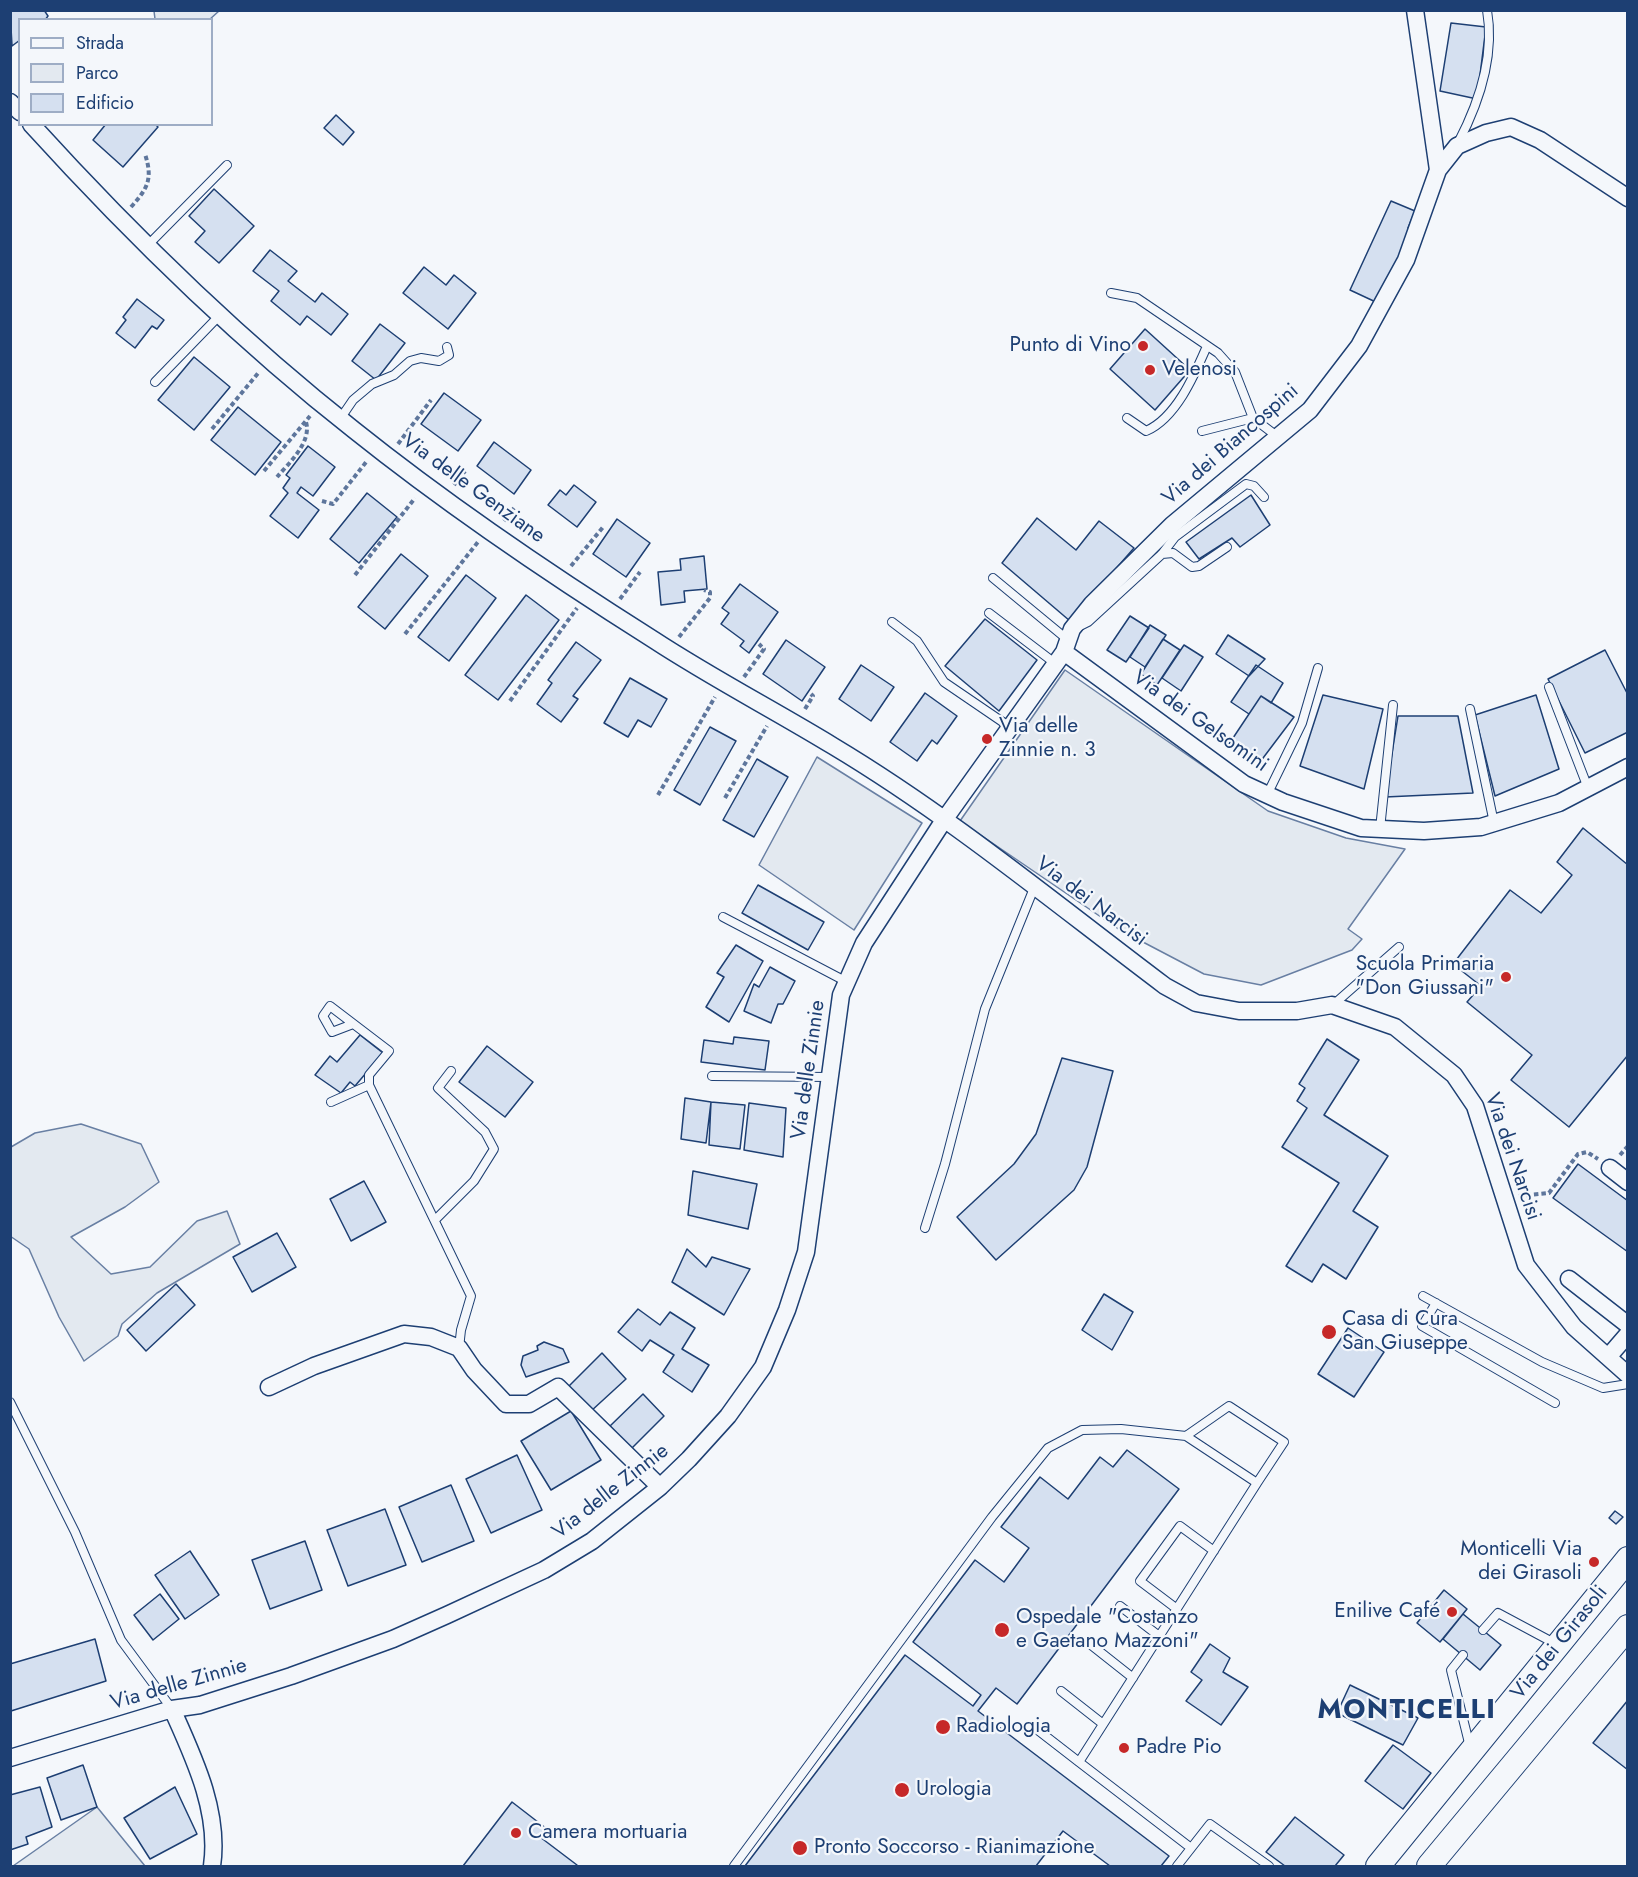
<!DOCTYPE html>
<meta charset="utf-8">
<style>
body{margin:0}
#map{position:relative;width:1638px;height:1877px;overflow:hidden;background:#f4f7fb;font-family:Jost,sans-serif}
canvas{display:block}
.frame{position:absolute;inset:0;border:12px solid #1d3f73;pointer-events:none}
.legend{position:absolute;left:18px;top:18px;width:195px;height:108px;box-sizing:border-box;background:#f4f7fb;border:2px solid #9eadc5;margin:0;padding:8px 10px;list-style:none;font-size:18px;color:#1d3f73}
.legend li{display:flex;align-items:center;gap:12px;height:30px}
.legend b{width:30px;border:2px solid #9eadc5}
</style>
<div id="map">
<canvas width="1638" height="1877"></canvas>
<div class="frame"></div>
<ul class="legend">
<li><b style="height:8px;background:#f4f7fb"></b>Strada</li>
<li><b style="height:16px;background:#e3e9f0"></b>Parco</li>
<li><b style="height:16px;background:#d5e0f0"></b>Edificio</li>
</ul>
</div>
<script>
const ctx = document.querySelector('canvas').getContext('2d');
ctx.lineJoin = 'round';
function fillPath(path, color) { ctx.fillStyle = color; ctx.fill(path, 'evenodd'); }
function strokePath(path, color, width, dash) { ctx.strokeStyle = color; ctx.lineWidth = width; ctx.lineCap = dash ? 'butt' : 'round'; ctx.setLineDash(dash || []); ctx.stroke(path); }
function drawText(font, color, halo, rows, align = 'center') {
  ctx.font = font + ' Jost,sans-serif'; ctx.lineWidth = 4.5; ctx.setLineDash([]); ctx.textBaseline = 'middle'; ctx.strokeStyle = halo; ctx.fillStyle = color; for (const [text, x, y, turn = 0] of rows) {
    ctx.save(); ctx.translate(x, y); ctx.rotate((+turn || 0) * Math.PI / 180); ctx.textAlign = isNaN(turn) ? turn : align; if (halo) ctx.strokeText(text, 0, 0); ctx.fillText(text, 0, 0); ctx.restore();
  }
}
const green = new Path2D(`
 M 154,11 L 154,10 L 219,11 L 209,20 L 155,19 Z
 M 1065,670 L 1268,811 L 1346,838 L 1405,849 L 1348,929 L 1362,939 L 1352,950 L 1261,985 L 1204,974 L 1120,930 L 960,821 Z
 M 817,757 L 922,823 L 854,930 L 759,865 Z
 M 81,1124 L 141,1144 L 159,1182 L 125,1207 L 71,1237 L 111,1274 L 150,1267 L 197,1221 L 227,1211 L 240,1244 L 157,1293 L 122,1324 L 118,1336 L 84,1361 L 59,1317 L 29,1249 L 10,1236 L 11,1147 L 35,1133 Z
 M 97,1807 L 145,1866 L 13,1866 Z`);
const building = new Path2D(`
 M 10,10 L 44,10 L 48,16 L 45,20 L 20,20 L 20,40 L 12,46 Z
 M 1451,23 L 1486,27 L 1477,99 L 1440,91 Z
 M 336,115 L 354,132 L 343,145 L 324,128 Z
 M 106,124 L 155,124 L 158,127 L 123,167 L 93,140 Z
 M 214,189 L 254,226 L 219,263 L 195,242 L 205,231 L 189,216 Z
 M 1391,201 L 1415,211 L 1408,228 L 1414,232 L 1380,304 L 1350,290 Z
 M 270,250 L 297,271 L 288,281 L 315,302 L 322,293 L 348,314 L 331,335 L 307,316 L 300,325 L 271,301 L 279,291 L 253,271 Z
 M 424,267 L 446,285 L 454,275 L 476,293 L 448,329 L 403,293 Z
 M 137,299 L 164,320 L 157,329 L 152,326 L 135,348 L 116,333 L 126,320 L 123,317 Z
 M 380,324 L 405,343 L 376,380 L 352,361 Z
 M 1145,329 L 1190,370 L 1155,410 L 1110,369 Z
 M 194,357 L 230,387 L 194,430 L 158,400 Z
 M 444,393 L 481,420 L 458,451 L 421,424 Z
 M 238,407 L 281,442 L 255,475 L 211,440 Z
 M 494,442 L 531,470 L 514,494 L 477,466 Z
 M 308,446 L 335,467 L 313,496 L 301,487 L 297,493 L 319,510 L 298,538 L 270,516 L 288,493 L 283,488 L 290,478 L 286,475 Z
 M 574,485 L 596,502 L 577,527 L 548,505 L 560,490 L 566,495 Z
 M 367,493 L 397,517 L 359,563 L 330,539 Z
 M 1251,495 L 1270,525 L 1240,547 L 1232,538 L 1199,559 L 1186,542 Z
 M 1037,518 L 1076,550 L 1099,521 L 1134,548 L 1070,621 L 1002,563 Z
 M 617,519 L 650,543 L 626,577 L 593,554 Z
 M 401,554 L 428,576 L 385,629 L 358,607 Z
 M 704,556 L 707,589 L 684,591 L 685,602 L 661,605 L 658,572 L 681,570 L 680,559 Z
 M 466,575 L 496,598 L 449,661 L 418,637 Z
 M 740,584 L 778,612 L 749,653 L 740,646 L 744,641 L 721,624 L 729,613 L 722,608 Z
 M 526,595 L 559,620 L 498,700 L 465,675 Z
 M 1130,616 L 1149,628 L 1126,662 L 1107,650 Z
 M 985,619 L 1037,660 L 999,711 L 945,666 Z
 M 1150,625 L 1166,635 L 1145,667 L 1130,657 Z
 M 1228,635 L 1265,659 L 1249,676 L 1216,654 Z
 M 1163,639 L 1180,650 L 1157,685 L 1141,674 Z
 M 786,640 L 825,667 L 802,701 L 763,674 Z
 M 576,642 L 601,660 L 573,696 L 578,699 L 561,722 L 537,704 L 552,683 L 548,680 Z
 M 1184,645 L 1203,657 L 1181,691 L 1162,678 Z
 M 1605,650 L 1628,695 L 1628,732 L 1585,753 L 1548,679 Z
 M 861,665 L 894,687 L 871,721 L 839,699 Z
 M 1256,665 L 1283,683 L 1271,703 L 1261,696 L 1249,714 L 1231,702 Z
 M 630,678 L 667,699 L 651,727 L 638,720 L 628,737 L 604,723 Z
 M 925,693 L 957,716 L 937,744 L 932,740 L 917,761 L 890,742 Z
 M 1323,695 L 1383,709 L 1364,789 L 1300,766 Z
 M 1536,695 L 1559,769 L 1495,796 L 1475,715 Z
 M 1261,696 L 1294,717 L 1257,766 L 1229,744 Z
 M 1398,716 L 1458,716 L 1473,793 L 1385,797 Z
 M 710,727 L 736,741 L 700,805 L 674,790 Z
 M 757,759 L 788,777 L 754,837 L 723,820 Z
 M 1583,828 L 1628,865 L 1628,1055 L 1569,1127 L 1511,1080 L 1532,1055 L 1467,1002 L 1481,986 L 1453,964 L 1510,890 L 1541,913 L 1572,875 L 1557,862 Z
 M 758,885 L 824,922 L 808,950 L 742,913 Z
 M 736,945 L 763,961 L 729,1022 L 706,1007 L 724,977 L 717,973 Z
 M 770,967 L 795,981 L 783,1004 L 778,1004 L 771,1023 L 744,1011 L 754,984 L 759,987 Z
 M 360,1035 L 383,1053 L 355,1086 L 350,1082 L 341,1093 L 315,1075 L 330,1056 L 337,1062 Z
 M 734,1037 L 769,1041 L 765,1070 L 701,1062 L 704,1040 L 733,1044 Z
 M 1327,1039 L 1359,1060 L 1324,1115 L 1388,1156 L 1353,1211 L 1378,1227 L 1346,1279 L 1323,1264 L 1312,1282 L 1286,1266 L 1339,1183 L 1282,1147 L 1307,1108 L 1297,1101 L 1305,1088 L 1299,1084 Z
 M 487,1046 L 533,1082 L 505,1117 L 459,1082 Z
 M 1062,1058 L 1113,1071 L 1087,1167 L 1074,1190 L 996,1260 L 957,1217 L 1014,1164 L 1036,1134 Z
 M 685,1098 L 711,1102 L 706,1143 L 681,1139 Z
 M 711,1102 L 745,1105 L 740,1149 L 709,1145 Z
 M 749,1103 L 786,1108 L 783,1157 L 744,1150 Z
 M 1578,1164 L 1628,1201 L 1628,1252 L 1553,1198 Z
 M 693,1171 L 757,1184 L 748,1229 L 688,1215 Z
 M 364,1181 L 386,1222 L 351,1241 L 330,1199 Z
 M 277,1233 L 296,1267 L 252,1292 L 233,1257 Z
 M 687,1249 L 706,1267 L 712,1257 L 750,1269 L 724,1315 L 672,1282 Z
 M 176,1284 L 195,1305 L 146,1351 L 127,1330 Z
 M 1104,1294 L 1133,1312 L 1112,1350 L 1082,1330 Z
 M 638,1309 L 660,1325 L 670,1312 L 695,1328 L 682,1349 L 709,1365 L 692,1392 L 663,1372 L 674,1355 L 650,1340 L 642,1351 L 618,1332 Z
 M 1348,1328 L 1384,1352 L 1354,1397 L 1318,1374 Z
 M 544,1342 L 563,1349 L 569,1362 L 526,1377 L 521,1365 L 523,1356 L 538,1350 L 537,1346 Z
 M 602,1353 L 626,1379 L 590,1412 L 568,1387 Z
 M 643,1394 L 664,1416 L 630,1450 L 610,1426 Z
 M 571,1411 L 601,1460 L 551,1490 L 521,1441 Z
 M 1127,1450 L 1179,1489 L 1017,1704 L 996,1688 L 978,1711 L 1169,1856 L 1161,1866 L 1110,1866 L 1063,1831 L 1036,1866 L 745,1866 L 905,1655 L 973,1706 L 981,1695 L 913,1642 L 975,1560 L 1004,1582 L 1029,1548 L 1001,1527 L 1040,1477 L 1068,1499 L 1100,1457 L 1113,1467 Z
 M 517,1455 L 542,1510 L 491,1533 L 466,1479 Z
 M 451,1485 L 474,1541 L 422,1562 L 399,1507 Z
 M 385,1509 L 406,1565 L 348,1586 L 327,1530 Z
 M 1615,1511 L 1623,1517 L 1616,1524 L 1609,1518 Z
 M 305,1541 L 322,1590 L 270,1609 L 252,1560 Z
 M 190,1551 L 219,1595 L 185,1619 L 155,1575 Z
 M 1444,1590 L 1467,1609 L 1440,1642 L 1417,1623 Z
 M 160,1594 L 179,1619 L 153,1640 L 134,1615 Z
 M 1463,1614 L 1501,1645 L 1480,1670 L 1443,1639 Z
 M 95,1639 L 106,1681 L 11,1711 L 10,1664 Z
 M 1210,1644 L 1230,1658 L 1223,1672 L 1248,1687 L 1221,1725 L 1186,1701 L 1202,1680 L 1191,1672 Z
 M 1350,1685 L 1418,1718 L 1403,1745 L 1337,1713 Z
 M 1628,1700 L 1628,1770 L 1593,1743 Z
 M 1393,1745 L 1431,1773 L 1403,1809 L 1365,1781 Z
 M 83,1765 L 97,1807 L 61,1820 L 47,1778 Z
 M 40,1787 L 52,1827 L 26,1837 L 28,1844 L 10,1850 L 10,1795 Z
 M 175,1787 L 197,1834 L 150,1859 L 124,1818 Z
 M 512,1802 L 547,1829 L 540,1837 L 577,1865 L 576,1866 L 463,1866 Z
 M 1295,1817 L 1344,1855 L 1335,1866 L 1285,1866 L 1266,1852 Z`);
const path = new Path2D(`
 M 131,207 C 148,188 153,179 145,154
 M 212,429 L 259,372
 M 398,444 L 431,400
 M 264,471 L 310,416
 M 277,477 C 289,463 312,442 306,422
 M 454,485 L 465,471
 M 322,501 L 333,504 L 367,461
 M 504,521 L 514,508
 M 571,566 L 604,526
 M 355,575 L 415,498
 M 620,599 L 640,572
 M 405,634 L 478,542
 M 679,637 L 710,598 L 710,592 L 704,590
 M 744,677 L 764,649 L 759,644
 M 510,701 L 577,608
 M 805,709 L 813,696 L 811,694
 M 658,795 L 715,697
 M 725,798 L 767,726
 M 1620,1155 L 1628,1146
 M 1519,1196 L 1549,1193 L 1578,1154 L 1587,1152 L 1598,1159`);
const lane = new Path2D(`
 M 1458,143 C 1479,103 1495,56 1487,10
 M 147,246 L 227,165
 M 1111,293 L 1137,298 L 1218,353 L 1235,372 L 1253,418 L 1278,437
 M 155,382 L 220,315
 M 1127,418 L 1146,431 C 1176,418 1194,376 1207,346
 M 340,419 L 353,400 L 372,384 L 394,375 L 410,361 L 421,358 L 439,361 L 449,355 L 447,347
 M 1202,431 L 1253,418
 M 1162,554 L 1173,553 L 1192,567 L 1199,566 L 1227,547
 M 993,578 L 1068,640
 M 989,613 L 1056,664
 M 892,622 L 917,641 L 944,682 L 1010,727
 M 1080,626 L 1088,622 L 1162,554 L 1175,537 L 1246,484 L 1254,486 L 1264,497
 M 1549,687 L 1588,788
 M 1470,709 L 1494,823
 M 1267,795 L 1302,723 L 1318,668
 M 1380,829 L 1393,705
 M 723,917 L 847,982
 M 1333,1005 L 1399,947
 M 353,1024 L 332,1032 L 323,1016 L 330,1006 L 389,1051 L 369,1075 L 369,1085 L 471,1296 L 461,1330 L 459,1348
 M 712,1076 L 830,1077
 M 331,1102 L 369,1085
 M 435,1220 L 474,1181 L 494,1149 L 485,1132 L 438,1088 L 451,1071
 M 925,1228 L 945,1164 L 985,1009 L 1034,888
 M 1423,1296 L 1542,1362 L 1603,1388 L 1628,1384
 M 1436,1303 L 1422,1326 L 1555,1403
 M 10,1402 L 75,1532 L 121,1640 L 172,1709
 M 1186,1436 L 1229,1406 L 1284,1442 L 1257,1483
 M 1120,1606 L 1159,1636
 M 1177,1609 L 1140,1581 L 1180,1526 L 1214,1551
 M 1483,1630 L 1498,1613 L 1556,1644
 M 1090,1644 L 1133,1678
 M 1463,1655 L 1451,1670 L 1470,1747
 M 1061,1691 L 1103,1724
 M 1039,1731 L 1079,1762
 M 734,1866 L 992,1517 L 1048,1448 L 1082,1430 L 1121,1429 L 1186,1436 L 1257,1483 L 1079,1762 L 1191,1848
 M 1177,1866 L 1210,1824 L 1269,1866`);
const street = new Path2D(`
 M 10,102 L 20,112
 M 31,124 C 131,234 237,338 354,430 C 449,506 551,575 654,640 C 712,678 774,710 833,746 C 950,816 1056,904 1165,986 L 1196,1003 L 1239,1011 L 1297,1011 L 1332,1005 L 1395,1027 L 1454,1075 L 1475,1106 L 1526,1265 L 1574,1327 L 1628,1375
 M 1438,170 L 1457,146 L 1486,133 L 1511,127 L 1540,140 L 1628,198
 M 1064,652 L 1244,784 L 1283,802 L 1361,828 L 1424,831 L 1481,827 L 1559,803 L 1628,767
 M 1610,1168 L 1628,1182
 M 1569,1279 L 1628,1325
 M 1609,1356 L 1628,1334
 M 269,1387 L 314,1366 L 404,1334 L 431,1337 L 459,1348 L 474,1370 L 506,1404 L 529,1404 L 558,1387 L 660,1487
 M 172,1709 C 194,1758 220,1812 212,1866
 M 10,1758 L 172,1709 L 200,1705 L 291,1676 L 393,1639 L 447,1615 L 544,1570 L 592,1541 L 660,1487 L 689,1459 L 728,1416 L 763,1367 L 787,1310 L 806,1252 L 841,995 L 864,943 L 944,820 L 1064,652 L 1072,629 L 1092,604 L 1172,525 L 1310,410 L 1359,346 L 1406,260 L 1438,170 L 1415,10`);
const secondary = new Path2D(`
 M 1378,1866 L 1628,1559
 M 1429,1866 L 1628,1627`);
const markers = [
 [1143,346,6,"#c62828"],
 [1150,370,6,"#c62828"],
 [987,739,6,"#c62828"],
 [1506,977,6,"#c62828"],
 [1329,1332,8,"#c62828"],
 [1594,1562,6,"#c62828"],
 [1452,1612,6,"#c62828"],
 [1002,1630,8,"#c62828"],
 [943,1727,8,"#c62828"],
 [1124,1748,6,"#c62828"],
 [902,1790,8,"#c62828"],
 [516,1833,6,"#c62828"],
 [800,1848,8,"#c62828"]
];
const poiNames = [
 ["Punto di Vino",1131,346,"right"],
 ["Velenosi",1162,370],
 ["Via delle",999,727],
 ["Zinnie n. 3",999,751],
 ["Scuola Primaria",1494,965,"right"],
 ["\"Don Giussani\"",1494,989,"right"],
 ["Casa di Cura",1342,1320],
 ["San Giuseppe",1342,1344],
 ["Monticelli Via",1582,1550,"right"],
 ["dei Girasoli",1582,1574,"right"],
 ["Enilive Café",1440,1612,"right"],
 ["Ospedale \"Costanzo",1016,1618],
 ["e Gaetano Mazzoni\"",1016,1642],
 ["Radiologia",956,1727],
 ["Padre Pio",1136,1748],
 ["Urologia",916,1790],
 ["Camera mortuaria",528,1833],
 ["Pronto Soccorso - Rianimazione",814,1848]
];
const streetNames = [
 ["Via dei Biancospini",1231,445,-41],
 ["Via delle Genziane",473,489,36],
 ["Via dei Gelsomini",1200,722,35],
 ["Via dei Narcisi",1091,902,37],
 ["Via delle Zinnie",809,1070,-82],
 ["Via dei Narcisi",1512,1157,71],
 ["Via delle Zinnie",611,1492,-38],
 ["Via dei Girasoli",1560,1643,-51],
 ["Via delle Zinnie",179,1685,-16]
];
const districtNames = [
 ["MONTICELLI",1407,1711]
];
fillPath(green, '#e3e9f0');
strokePath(green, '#687fa3', 1.5);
fillPath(building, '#d5e0f0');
strokePath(building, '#1d3f73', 1.5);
strokePath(lane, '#1d3f73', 10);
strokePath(street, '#1d3f73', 19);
strokePath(secondary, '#1d3f73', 26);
strokePath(path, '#5e769c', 4, [4.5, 3]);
strokePath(lane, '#f4f7fb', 8);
strokePath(street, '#f4f7fb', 16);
strokePath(secondary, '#f4f7fb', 24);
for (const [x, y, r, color] of markers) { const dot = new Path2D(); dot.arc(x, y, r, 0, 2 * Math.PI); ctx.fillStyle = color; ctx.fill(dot); strokePath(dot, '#f4f7fb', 2); }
drawText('21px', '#1d3f73', '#f4f7fb', poiNames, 'left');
drawText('21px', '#1d3f73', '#f4f7fb', streetNames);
ctx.letterSpacing = '1.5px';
drawText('bold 27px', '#1d3f73', '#f4f7fb', districtNames);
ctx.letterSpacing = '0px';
</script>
